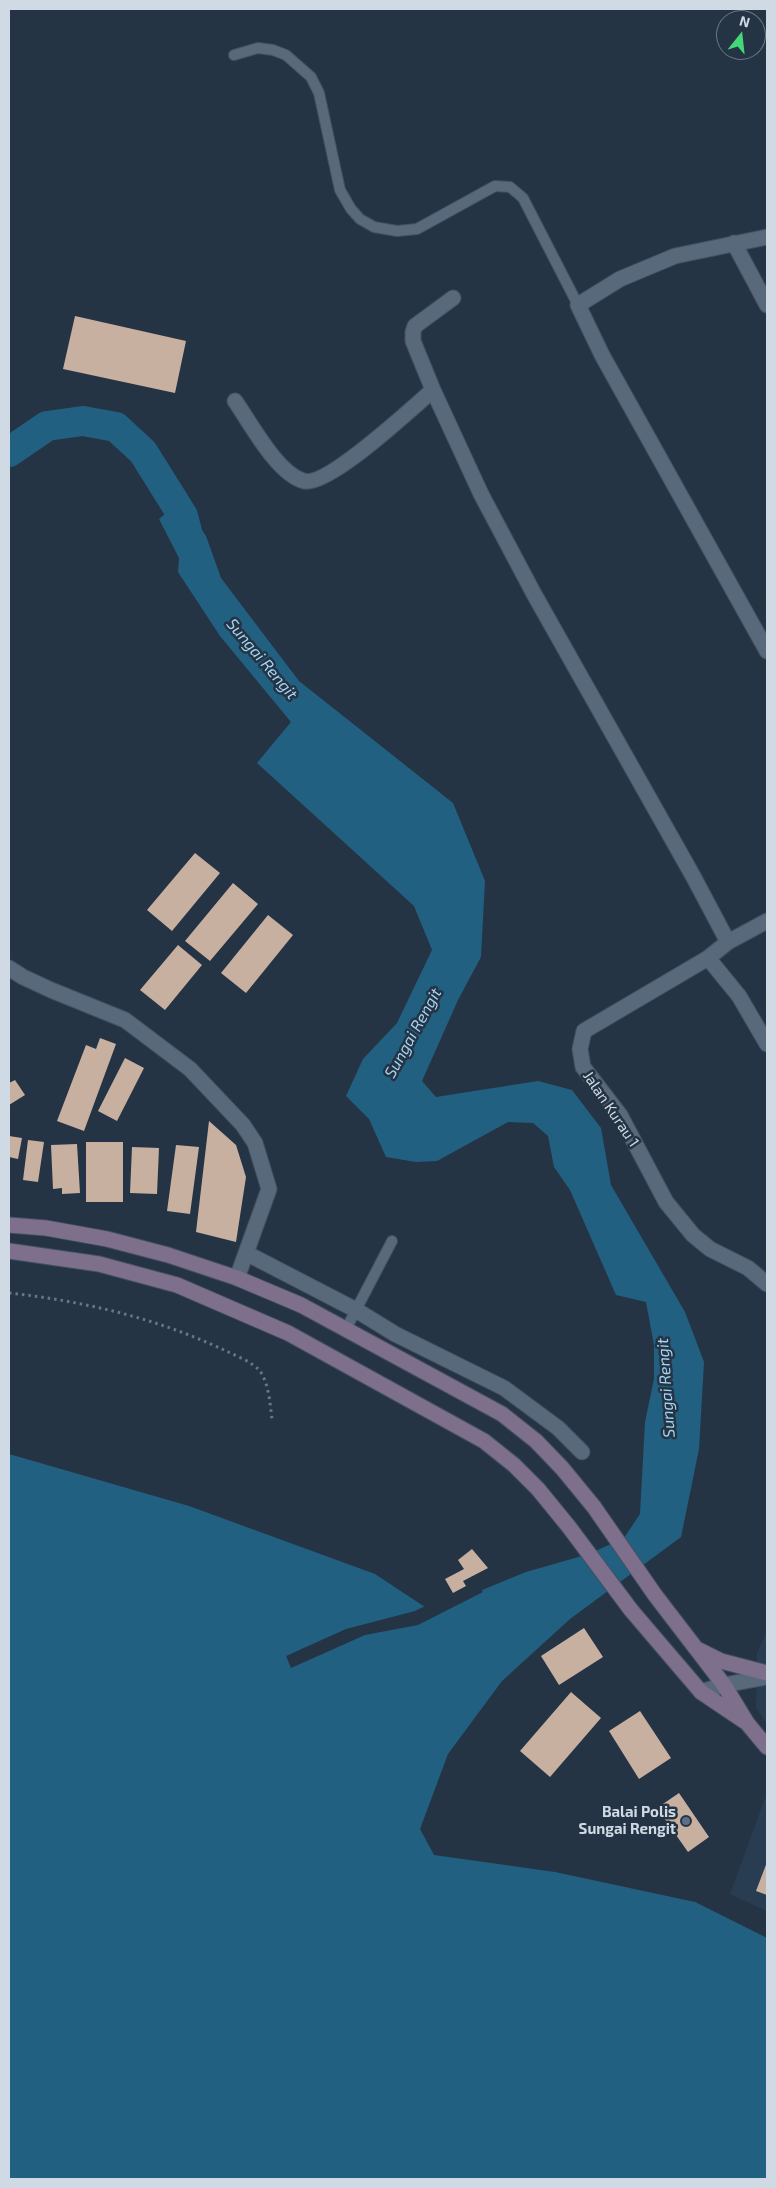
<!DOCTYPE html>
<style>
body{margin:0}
#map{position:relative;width:776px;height:2188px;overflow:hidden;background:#253444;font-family:"Exo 2",sans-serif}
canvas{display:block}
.frame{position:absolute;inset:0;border:10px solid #d0dae4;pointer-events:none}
.north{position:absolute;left:716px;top:10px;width:50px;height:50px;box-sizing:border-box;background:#253444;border:1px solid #697684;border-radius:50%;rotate:16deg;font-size:14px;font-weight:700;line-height:20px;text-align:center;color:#d0dae4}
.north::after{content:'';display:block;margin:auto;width:18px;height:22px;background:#44d77a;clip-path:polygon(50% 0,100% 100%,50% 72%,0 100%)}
</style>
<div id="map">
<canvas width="776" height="2188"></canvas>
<div class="frame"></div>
<div class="north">N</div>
</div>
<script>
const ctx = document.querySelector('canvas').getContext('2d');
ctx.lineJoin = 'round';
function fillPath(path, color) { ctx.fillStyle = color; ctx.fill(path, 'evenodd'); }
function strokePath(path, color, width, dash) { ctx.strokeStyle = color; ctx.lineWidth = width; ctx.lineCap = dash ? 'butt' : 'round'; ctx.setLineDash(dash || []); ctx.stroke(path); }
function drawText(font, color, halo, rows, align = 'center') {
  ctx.font = font + ' "Exo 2",sans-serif'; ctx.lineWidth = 5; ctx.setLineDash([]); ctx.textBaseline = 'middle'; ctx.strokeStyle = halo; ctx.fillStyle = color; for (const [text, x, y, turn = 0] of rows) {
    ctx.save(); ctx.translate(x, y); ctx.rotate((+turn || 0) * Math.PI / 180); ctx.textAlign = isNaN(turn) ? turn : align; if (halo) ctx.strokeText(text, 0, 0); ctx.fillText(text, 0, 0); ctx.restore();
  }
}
const built = new Path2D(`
 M 767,1631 L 767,1724 L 756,1708 L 757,1653 Z
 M 767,1793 L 767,1911 L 730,1894 Z`);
const water = new Path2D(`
 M 182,500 L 206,536 L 221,578 L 299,681 L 453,803 L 485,881 L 481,957 L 458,1000 L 422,1081 L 436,1097 L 538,1081 L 572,1090 L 601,1128 L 611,1185 L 685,1312 L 704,1362 L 699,1449 L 681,1537 L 570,1619 L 502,1681 L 448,1754 L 420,1829 L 434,1855 L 555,1872 L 695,1902 L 767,1938 L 767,2179 L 9,2179 L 9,1454 L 189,1506 L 375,1574 L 431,1611 L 526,1572 L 589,1554 L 624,1538 L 640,1514 L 645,1422 L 654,1379 L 654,1345 L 646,1302 L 616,1295 L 570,1190 L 554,1167 L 548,1136 L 533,1123 L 508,1122 L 437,1161 L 416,1162 L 386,1157 L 369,1119 L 346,1096 L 363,1059 L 397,1023 L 432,950 L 414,906 L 257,763 L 291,722 L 220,636 L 178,572 L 179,558 L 159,519 Z`);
const pier = new Path2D(`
 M 480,1588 L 483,1592 L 418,1625 L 365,1635 L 291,1668 L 286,1656 L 346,1629 L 415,1611 L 427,1605 L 431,1608 Z`);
const river = new Path2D(`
 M 9,452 L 47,426 L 83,421 L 116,427 L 143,452 L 183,516 L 190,543`);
const building = new Path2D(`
 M 75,316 L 186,341 L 175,393 L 63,369 Z
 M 195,853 L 220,873 L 172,931 L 147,910 Z
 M 233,883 L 258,904 L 210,961 L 185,941 Z
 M 268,915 L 293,935 L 246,993 L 221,973 Z
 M 178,945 L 202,965 L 165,1010 L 140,990 Z
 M 100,1038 L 116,1044 L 84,1131 L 57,1121 L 86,1045 L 96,1049 Z
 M 125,1058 L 144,1068 L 117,1121 L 98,1111 Z
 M 15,1080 L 25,1095 L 9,1105 L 9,1083 Z
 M 209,1121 L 236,1145 L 246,1177 L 236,1242 L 196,1232 Z
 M 9,1136 L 22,1138 L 18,1159 L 9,1157 Z
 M 28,1140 L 44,1142 L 38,1182 L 23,1180 Z
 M 86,1142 L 123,1142 L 123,1202 L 86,1202 Z
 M 77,1144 L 80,1193 L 62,1194 L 62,1188 L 53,1189 L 51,1145 Z
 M 176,1145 L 199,1147 L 190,1214 L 167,1211 Z
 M 132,1147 L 159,1148 L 157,1194 L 130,1193 Z
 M 472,1549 L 488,1568 L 463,1581 L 466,1586 L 453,1593 L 445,1579 L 464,1569 L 458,1560 Z
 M 584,1628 L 603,1657 L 559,1685 L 541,1656 Z
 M 571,1692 L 601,1718 L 550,1777 L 520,1751 Z
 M 640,1711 L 671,1758 L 639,1779 L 609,1731 Z
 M 679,1793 L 709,1837 L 688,1852 L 657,1808 Z
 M 767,1862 L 767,1895 L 756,1891 Z`);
const path = new Path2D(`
 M 9,1293 C 83,1301 156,1318 224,1350 C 236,1356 251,1361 260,1371 C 269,1384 270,1404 272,1419`);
const lane = new Path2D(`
 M 234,55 L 258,48 L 273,50 L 286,55 L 311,77 L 319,93 L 340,190 L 351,209 L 360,219 L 374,227 L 397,231 L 417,229 L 495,186 L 510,187 L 523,198 L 578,305
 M 346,1329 L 392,1241`);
const street = new Path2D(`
 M 767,237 L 675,256 L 620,279 L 578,305 L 602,355 L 767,651
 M 734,243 L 767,305
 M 453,298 L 415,326 L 413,332 L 413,341 L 433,390 L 481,494 L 534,594 L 693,876 L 728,942
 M 235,401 C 250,422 277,474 304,481 C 328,487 412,408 433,390
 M 767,921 L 728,942 L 708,958 L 584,1031 L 580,1049 L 583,1067 L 620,1115 L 666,1202 L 693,1235 L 710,1249 L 748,1268 L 767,1284
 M 708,958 L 739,996 L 767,1044
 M 9,968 L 23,977 L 51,990 L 125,1020 L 190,1069 L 243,1125 L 255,1143 L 269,1189 L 237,1278
 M 246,1253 L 356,1310 L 395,1334 L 504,1388 L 558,1428 L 582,1452
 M 701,1692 L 724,1685 L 767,1677`);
const secondary = new Path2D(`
 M 9,1225 L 46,1228 L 107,1239 L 168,1255 L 237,1278 L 301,1305 L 502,1414 L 536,1441 L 562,1468 L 594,1507 L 655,1595 L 724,1685 L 747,1723 L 767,1747
 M 9,1251 L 99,1264 L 177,1285 L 288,1333 L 484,1441 L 514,1465 L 538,1489 L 569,1527 L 631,1610 L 701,1692 L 744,1721
 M 699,1650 L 721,1661 L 767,1673`);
const markers = [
 [686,1821,5,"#5c6f8a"]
];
const streetNames = [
 ["Jalan Kurau 1",611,1109,56]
];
const poiNames = [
 ["Balai Polis",676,1812],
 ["Sungai Rengit",676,1829]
];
const waterNames = [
 ["Sungai Rengit",262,659,50],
 ["Sungai Rengit",413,1033,-61],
 ["Sungai Rengit",666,1388,-94]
];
fillPath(built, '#293d52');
fillPath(water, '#226081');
fillPath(pier, '#253444');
strokePath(river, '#226081', 30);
fillPath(building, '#c8b0a1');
strokePath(lane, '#44505e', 12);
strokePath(street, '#44505e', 17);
strokePath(secondary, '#44505e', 17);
strokePath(path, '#697684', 3, [2.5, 4]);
strokePath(lane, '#58697b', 10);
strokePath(street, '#58697b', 15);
strokePath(secondary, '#7e708d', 15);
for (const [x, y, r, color] of markers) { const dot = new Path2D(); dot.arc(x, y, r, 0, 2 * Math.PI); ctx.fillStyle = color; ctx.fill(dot); strokePath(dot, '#253444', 2); }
drawText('15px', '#d0dae4', '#253444', streetNames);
drawText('bold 15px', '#d0dae4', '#253444', poiNames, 'right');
drawText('italic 16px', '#a3d5f3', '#253444', waterNames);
</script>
